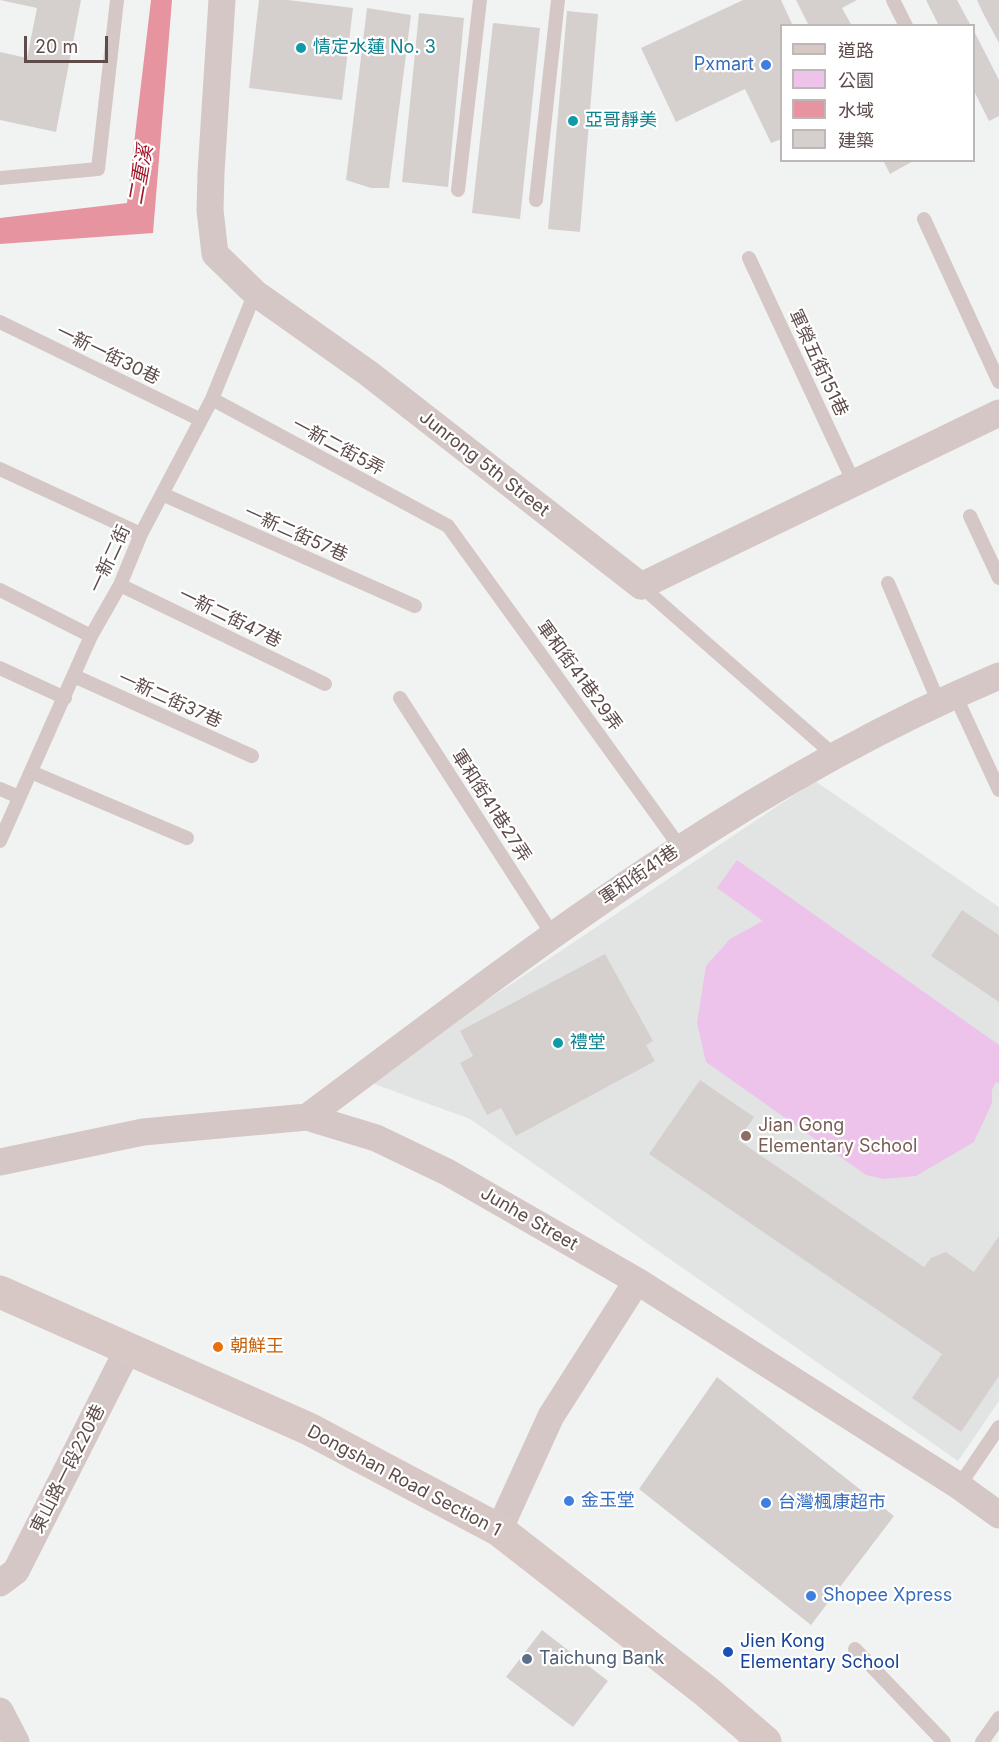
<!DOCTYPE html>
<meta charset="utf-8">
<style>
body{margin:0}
#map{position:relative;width:999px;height:1742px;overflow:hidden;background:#f1f3f2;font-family:Inter,"Noto Sans TC",sans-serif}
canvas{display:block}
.legend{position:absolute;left:780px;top:24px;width:195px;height:138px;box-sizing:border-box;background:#fff;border:2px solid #beb7b7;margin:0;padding:8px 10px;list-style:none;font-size:18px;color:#5d4c4a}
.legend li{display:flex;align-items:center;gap:12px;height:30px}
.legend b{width:30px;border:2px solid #beb7b7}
.scale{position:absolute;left:24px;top:36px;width:84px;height:27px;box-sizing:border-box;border:3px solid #5d4c4a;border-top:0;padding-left:8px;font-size:18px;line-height:21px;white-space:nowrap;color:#5d4c4a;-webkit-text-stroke:4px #fff;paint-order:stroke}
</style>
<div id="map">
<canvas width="999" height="1742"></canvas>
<ul class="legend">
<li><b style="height:8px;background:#d8c8c5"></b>道路</li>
<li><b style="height:16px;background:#edc3eb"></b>公園</li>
<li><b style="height:16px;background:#e6949f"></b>水域</li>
<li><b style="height:16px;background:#d5d0ce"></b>建築</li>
</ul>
<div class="scale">20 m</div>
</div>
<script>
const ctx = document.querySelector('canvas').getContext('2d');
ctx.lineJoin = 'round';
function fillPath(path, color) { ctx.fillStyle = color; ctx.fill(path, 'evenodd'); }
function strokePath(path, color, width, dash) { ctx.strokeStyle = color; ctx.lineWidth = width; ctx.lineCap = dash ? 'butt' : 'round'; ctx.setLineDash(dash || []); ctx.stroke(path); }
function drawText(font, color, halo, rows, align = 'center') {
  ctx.font = font + ' Inter,"Noto Sans TC",sans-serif'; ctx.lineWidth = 4.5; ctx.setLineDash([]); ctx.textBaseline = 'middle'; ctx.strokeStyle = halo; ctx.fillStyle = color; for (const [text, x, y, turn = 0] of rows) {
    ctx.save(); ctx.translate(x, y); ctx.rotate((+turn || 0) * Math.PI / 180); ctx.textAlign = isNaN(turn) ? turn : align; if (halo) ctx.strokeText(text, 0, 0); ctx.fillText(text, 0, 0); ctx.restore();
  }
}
const education = new Path2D(`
 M 815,781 L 999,907 L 999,1401 L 958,1461 L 470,1119 L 366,1081 Z`);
const green = new Path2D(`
 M 737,860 L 999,1045 L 999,1084 L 996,1082 L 992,1090 L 992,1103 L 974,1142 L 916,1176 L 883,1179 L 866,1175 L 706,1062 L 697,1023 L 706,966 L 730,939 L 763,921 L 717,888 Z`);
const water = new Path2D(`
 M 151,0 L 172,0 L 153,233 L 0,244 L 0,218 L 127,203 Z`);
const building = new Path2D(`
 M 0,0 L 81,0 L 56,132 L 0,120 L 0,52 L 27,58 L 37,8 Z
 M 259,0 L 288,0 L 353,8 L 342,100 L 249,88 Z
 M 743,0 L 781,0 L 793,26 L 782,26 L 782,139 L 771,143 L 745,89 L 676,122 L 641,48 Z
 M 796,0 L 857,0 L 842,8 L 852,26 L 809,26 Z
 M 926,0 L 957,0 L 971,26 L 939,26 Z
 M 977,0 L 999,0 L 999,43 L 983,13 Z
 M 367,8 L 411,15 L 389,188 L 371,188 L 346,180 Z
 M 567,11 L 598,14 L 580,232 L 548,229 Z
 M 419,13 L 464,18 L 448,187 L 402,182 Z
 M 493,23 L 540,28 L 520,219 L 472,213 Z
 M 974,31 L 999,80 L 999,116 L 989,121 L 974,91 Z
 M 883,160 L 915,160 L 890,174 Z
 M 962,910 L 999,935 L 999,1002 L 931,956 Z
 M 605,954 L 653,1041 L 646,1045 L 655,1061 L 516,1136 L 501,1108 L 487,1115 L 460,1063 L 473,1056 L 460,1031 Z
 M 700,1080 L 754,1117 L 738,1140 L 924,1267 L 931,1258 L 946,1252 L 974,1272 L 999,1236 L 999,1376 L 961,1432 L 912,1398 L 942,1354 L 649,1154 Z
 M 717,1377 L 894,1516 L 811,1625 L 639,1489 Z
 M 542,1630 L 608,1681 L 573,1727 L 506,1677 Z`);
const service = new Path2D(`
 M 893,0 L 906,26
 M 0,178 L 98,169 L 117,0
 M 458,190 L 480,0
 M 536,200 L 558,0
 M 924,219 L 999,382
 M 749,258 L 854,483
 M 0,322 L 201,420
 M 212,399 L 448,526 L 680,847
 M 0,469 L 141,534
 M 162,494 L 415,606
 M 970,516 L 999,578
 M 888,583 L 939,703
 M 120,585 L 325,684
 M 641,586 L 835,756
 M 0,590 L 91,636
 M 0,668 L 65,698
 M 74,676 L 252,756
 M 955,695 L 999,790
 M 400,698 L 552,934
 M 31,772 L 187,838
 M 0,789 L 19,797
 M 0,841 L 91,636 L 120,585 L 141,534 L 212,399 L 255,293
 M 959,1486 L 999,1427
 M 855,1649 L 944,1742
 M 982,1742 L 999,1718`);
const minor = new Path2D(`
 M 222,0 L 211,173 L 210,210 L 215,254 L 255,293 L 368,373 L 641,586 L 999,413
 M 307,1117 C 527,953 744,783 999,676
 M 0,1162 L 143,1132 L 307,1117 L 376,1138 L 447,1172 L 637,1281 L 959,1486 L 999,1515
 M 499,1530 L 551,1416 L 637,1281
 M 0,1583 L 16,1571 L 128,1349
 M 0,1711 L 16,1742`);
const secondary = new Path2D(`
 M 0,1292 L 309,1429 L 499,1530 L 707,1692 L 765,1742`);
const markers = [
 [301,48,6,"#0f9aa8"],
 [766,65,6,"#3f7fe0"],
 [573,121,6,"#0f9aa8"],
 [558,1043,6,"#0f9aa8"],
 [746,1136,6,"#8d6e63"],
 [218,1347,6,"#e8710a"],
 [569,1501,6,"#3f7fe0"],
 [766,1503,6,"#3f7fe0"],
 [811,1596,6,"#3f7fe0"],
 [728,1652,6,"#1a4fb4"],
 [527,1659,6,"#5c6f8a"]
];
const cultureNames = [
 ["情定水蓮 No. 3",313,48],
 ["亞哥靜美",585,121],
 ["禮堂",570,1043]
];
const shopNames = [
 ["Pxmart",754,65,"right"],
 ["金玉堂",581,1501],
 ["台灣楓康超市",778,1503],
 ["Shopee Xpress",823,1596]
];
const streetNames = [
 ["一新一街30巷",108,355,26],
 ["軍榮五街151巷",818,363,65],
 ["一新二街5弄",338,447,28],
 ["Junrong 5th Street",484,464,38],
 ["一新二街57巷",296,534,24],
 ["一新二街",110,559,-65],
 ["一新二街47巷",230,618,26],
 ["軍和街41巷29弄",579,676,54],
 ["一新二街37巷",170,700,24],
 ["軍和街41巷27弄",491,806,57],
 ["軍和街41巷",639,875,-34],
 ["Junhe Street",529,1219,30],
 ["東山路一段220巷",68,1469,-63],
 ["Dongshan Road Section 1",404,1481,28]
];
const educationNames = [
 ["Jian Gong",758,1126],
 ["Elementary School",758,1147]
];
const foodNames = [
 ["朝鮮王",230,1347]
];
const transitNames = [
 ["Jien Kong",740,1642],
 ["Elementary School",740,1663]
];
const serviceNames = [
 ["Taichung Bank",539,1659]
];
const waterNames = [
 ["二重溪",141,175,-80]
];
fillPath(education, '#e2e4e3');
fillPath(green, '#edc3eb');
fillPath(water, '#e6949f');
fillPath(building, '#d5d0ce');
strokePath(service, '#d4c7c6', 14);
strokePath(minor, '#d4c7c6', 27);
strokePath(secondary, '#d8c8c5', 33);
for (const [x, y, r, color] of markers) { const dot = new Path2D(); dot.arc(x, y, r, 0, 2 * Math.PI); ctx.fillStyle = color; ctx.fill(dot); strokePath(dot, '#fff', 2); }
drawText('18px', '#0d838f', '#fff', cultureNames, 'left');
drawText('18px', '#366cbe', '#fff', shopNames, 'left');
drawText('18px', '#5d4c4a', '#fff', streetNames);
drawText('18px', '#785e54', '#fff', educationNames, 'left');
drawText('18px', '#c56008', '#fff', foodNames, 'left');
drawText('18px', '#164399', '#fff', transitNames, 'left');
drawText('18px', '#4e5e75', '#fff', serviceNames, 'left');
drawText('italic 20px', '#a3172b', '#fff', waterNames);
</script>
